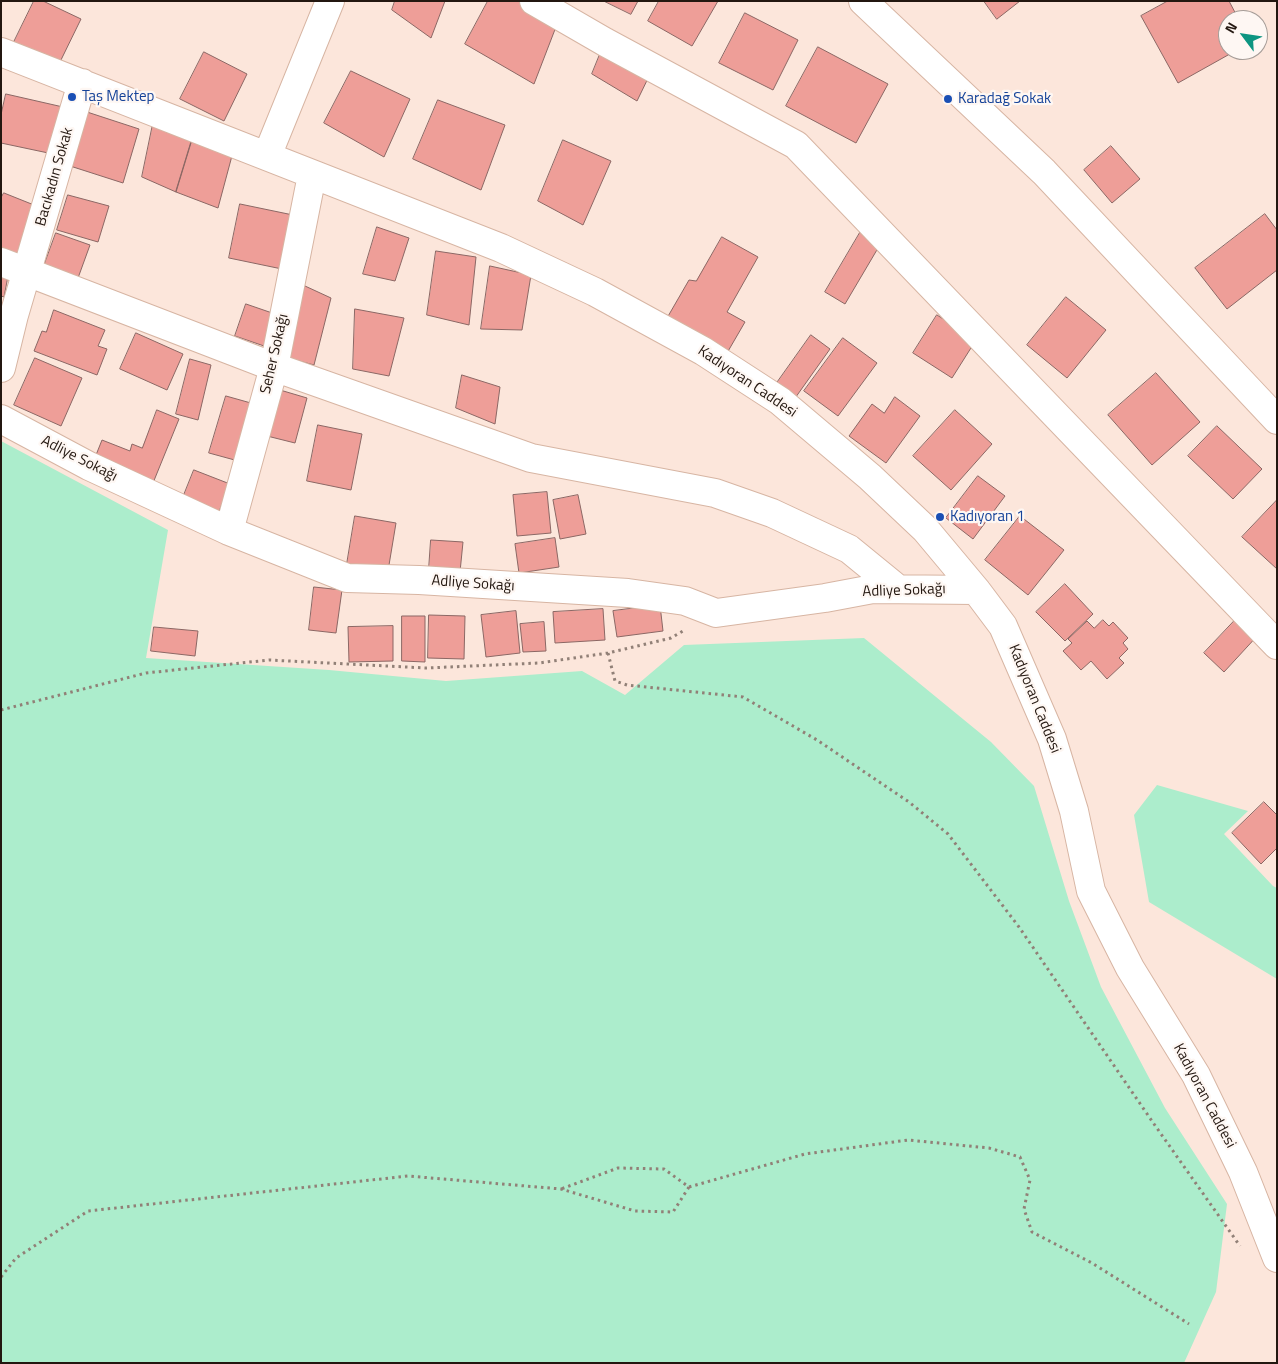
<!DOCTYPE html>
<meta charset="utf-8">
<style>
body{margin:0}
#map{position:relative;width:1278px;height:1364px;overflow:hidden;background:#fce6db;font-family:"Titillium Web",sans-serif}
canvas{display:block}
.frame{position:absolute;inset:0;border:2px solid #231710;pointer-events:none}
.north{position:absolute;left:1218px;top:10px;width:50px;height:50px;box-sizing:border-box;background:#fef7f3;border:1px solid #a69d98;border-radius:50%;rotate:301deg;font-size:14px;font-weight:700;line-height:20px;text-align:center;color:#231710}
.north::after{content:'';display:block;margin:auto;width:18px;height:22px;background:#0d9581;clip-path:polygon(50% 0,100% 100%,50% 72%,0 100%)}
</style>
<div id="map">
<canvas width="1278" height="1364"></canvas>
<div class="frame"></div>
<div class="north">N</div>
</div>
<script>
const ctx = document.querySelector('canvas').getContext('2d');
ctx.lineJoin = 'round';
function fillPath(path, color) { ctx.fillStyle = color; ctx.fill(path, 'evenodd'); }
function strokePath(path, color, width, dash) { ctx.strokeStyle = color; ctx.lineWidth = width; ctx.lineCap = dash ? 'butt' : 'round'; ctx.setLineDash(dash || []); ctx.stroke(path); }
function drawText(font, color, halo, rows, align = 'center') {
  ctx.font = font + ' "Titillium Web",sans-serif'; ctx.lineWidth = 4.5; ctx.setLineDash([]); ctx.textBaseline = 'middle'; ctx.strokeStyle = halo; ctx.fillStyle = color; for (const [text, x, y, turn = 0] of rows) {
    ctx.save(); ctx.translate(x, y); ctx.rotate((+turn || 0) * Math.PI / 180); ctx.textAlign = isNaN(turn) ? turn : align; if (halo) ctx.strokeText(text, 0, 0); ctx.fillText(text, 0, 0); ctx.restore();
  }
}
const green = new Path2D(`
 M 1,441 L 168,530 L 146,658 L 329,670 L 446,681 L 582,671 L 625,695 L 684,645 L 864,638 L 991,742 L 1034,786 L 1069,901 L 1101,987 L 1165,1108 L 1227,1204 L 1216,1292 L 1184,1363 L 1,1363 Z
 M 1157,785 L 1248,811 L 1224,834 L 1273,886 L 1277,888 L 1277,979 L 1149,902 L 1134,815 Z`);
const building = new Path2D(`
 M 34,1 L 43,1 L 81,19 L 59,64 L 14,42 Z
 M 395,1 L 445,1 L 431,38 L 392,10 Z
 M 488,1 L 522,1 L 559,19 L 534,84 L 465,44 Z
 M 604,1 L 638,1 L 631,14 Z
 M 659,1 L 718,1 L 692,46 L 648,21 Z
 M 984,1 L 1020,1 L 997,19 Z
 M 1168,1 L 1229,1 L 1239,20 L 1228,20 L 1228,50 L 1237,50 L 1178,83 L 1141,16 Z
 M 745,13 L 798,40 L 773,90 L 719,63 Z
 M 605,42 L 653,68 L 637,101 L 592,74 Z
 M 818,47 L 888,84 L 856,143 L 786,106 Z
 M 204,52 L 247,74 L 224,121 L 180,99 Z
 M 351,71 L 410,99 L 384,157 L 324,123 Z
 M 6,94 L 63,107 L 53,154 L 1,143 L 1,115 Z
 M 438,100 L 505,125 L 481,190 L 413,159 Z
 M 84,111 L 139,129 L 123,183 L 67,165 Z
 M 154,119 L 194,133 L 176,192 L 142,177 Z
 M 194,133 L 233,152 L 218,208 L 176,192 Z
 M 563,140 L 611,161 L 583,225 L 538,201 Z
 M 1111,146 L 1140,179 L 1112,203 L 1084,170 Z
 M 4,193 L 44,209 L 24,258 L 1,249 L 1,198 Z
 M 68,195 L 109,206 L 98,242 L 57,230 Z
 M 240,204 L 293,215 L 282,269 L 229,258 Z
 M 1265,214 L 1277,230 L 1277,270 L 1227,309 L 1195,268 Z
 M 377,227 L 409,238 L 395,281 L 363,274 Z
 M 861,231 L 881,243 L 845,304 L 825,292 Z
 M 56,233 L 90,245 L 78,278 L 44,266 Z
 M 722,237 L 758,257 L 727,312 L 745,322 L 727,353 L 667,318 L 689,280 L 696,281 Z
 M 436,251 L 476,257 L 469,325 L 427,315 Z
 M 490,266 L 531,275 L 522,330 L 481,329 Z
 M 1,275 L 8,276 L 4,297 L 1,296 Z
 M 305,286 L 331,298 L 314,365 L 288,358 Z
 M 1066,297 L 1106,330 L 1067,378 L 1027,345 Z
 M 246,304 L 278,315 L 267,347 L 235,336 Z
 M 355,309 L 404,318 L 389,376 L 353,369 Z
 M 54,310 L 105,330 L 98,346 L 107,349 L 97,375 L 34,351 L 42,331 L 46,332 Z
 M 937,315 L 976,340 L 952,378 L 913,353 Z
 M 136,333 L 183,354 L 167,390 L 120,369 Z
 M 811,335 L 830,349 L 793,401 L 774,387 Z
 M 843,338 L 877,363 L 838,416 L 804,391 Z
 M 35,358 L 82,378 L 61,426 L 14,405 Z
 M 190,359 L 211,365 L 198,420 L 176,414 Z
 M 1156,373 L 1200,422 L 1152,465 L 1108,415 Z
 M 462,375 L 500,387 L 495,424 L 456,408 Z
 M 280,390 L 307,398 L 295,443 L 267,436 Z
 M 226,396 L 258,405 L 242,462 L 209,453 Z
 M 895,397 L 920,416 L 886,463 L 849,436 L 872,404 L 884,413 Z
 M 157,410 L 179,419 L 153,483 L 94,460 L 102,440 L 130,451 L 132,444 L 142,448 Z
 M 955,410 L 992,444 L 951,490 L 913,456 Z
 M 318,425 L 362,434 L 351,490 L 307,481 Z
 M 1217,426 L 1262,469 L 1233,499 L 1188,456 Z
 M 194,470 L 230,484 L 218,514 L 182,500 Z
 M 978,476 L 1005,496 L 973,539 L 946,518 Z
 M 547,492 L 551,533 L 517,536 L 513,495 Z
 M 578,495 L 586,534 L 560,539 L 553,500 Z
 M 1277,500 L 1277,569 L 1242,537 Z
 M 355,516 L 396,523 L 388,571 L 347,564 Z
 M 1020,516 L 1064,550 L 1028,595 L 985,560 Z
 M 555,538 L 559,567 L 519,573 L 515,544 Z
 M 431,540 L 463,542 L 460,572 L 429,569 Z
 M 1065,584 L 1093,614 L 1065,641 L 1036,612 Z
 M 314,587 L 342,590 L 336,633 L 309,630 Z
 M 660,605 L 663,631 L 617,637 L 613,611 Z
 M 603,609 L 605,640 L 555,643 L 553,612 Z
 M 516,611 L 520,653 L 486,657 L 481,615 Z
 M 429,615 L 465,616 L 464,659 L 428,658 Z
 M 402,616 L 425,616 L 425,662 L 402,661 Z
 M 1239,616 L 1259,634 L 1224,672 L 1204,653 Z
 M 1103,620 L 1109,626 L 1113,622 L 1128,638 L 1123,643 L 1128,649 L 1119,658 L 1124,663 L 1107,679 L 1091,661 L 1081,670 L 1063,651 L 1072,643 L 1068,639 L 1087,621 L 1094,628 Z
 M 544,622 L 546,651 L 523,652 L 520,624 Z
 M 393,626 L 393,661 L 349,662 L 348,627 Z
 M 154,627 L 198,631 L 195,656 L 151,651 Z
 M 1264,802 L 1277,815 L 1277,848 L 1261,864 L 1232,833 Z`);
const path = new Path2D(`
 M 608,653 L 615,681 L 627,685 L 743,697 L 817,740 L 909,802 L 948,834 L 1019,927 L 1154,1124 L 1240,1246
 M 1,710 L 146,673 L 269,660 L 426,668 L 539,663 L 608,653 L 671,638 L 683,631
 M 689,1187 L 805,1154 L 908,1140 L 989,1148 L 1020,1157 L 1030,1180 L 1024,1209 L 1032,1232 L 1092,1263 L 1189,1324
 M 1,1277 L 16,1258 L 88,1211 L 408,1176 L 561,1189 L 635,1211 L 673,1212 L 689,1187 L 664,1169 L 618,1168 L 561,1189`);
const minor = new Path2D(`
 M 534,1 L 605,42 L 796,145 L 1277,645
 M 863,1 L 1044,172 L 1277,420
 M 1,52 L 501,248 L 595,292 L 703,351 L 780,401 L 870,477 L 925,529 L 976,590 L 1003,626 L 1052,739 L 1074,811 L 1091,891 L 1130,968 L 1196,1075 L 1243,1172 L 1277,1258
 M 267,156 L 330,1
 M 1,262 L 274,367 L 531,458 L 715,493 L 772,513 L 849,549 L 898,589
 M 1,368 L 14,315 L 82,83
 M 1,419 L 89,466 L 229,531 L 347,578 L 419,580 L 628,593 L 685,601 L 716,613 L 825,598 L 873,589 L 976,590
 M 229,531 L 274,367 L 312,175`);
const markers = [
 [72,97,5,"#1a4fb4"],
 [948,99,5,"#1a4fb4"],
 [940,517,5,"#1a4fb4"]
];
const transitNames = [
 ["Taş Mektep",82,97],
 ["Karadağ Sokak",958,99],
 ["Kadıyoran 1",950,517]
];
const streetNames = [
 ["Bacıkadın Sokak",55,177,-74],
 ["Seher Sokağı",275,354,-77],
 ["Kadıyoran Caddesi",747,382,34],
 ["Adliye Sokağı",79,459,27],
 ["Adliye Sokağı",473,584,4],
 ["Adliye Sokağı",904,591,-2],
 ["Kadıyoran Caddesi",1034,699,68],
 ["Kadıyoran Caddesi",1204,1096,62]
];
fillPath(green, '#acedcc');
fillPath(building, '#ee9e98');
strokePath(building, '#8b6764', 1);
strokePath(minor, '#d7b5a3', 30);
strokePath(path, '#918077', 3, [2.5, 4]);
strokePath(minor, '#fff', 28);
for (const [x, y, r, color] of markers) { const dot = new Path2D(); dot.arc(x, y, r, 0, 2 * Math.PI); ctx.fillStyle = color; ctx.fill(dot); strokePath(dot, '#fef7f3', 2); }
drawText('15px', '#164399', '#fef7f3', transitNames, 'left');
drawText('15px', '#231710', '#fef7f3', streetNames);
</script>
